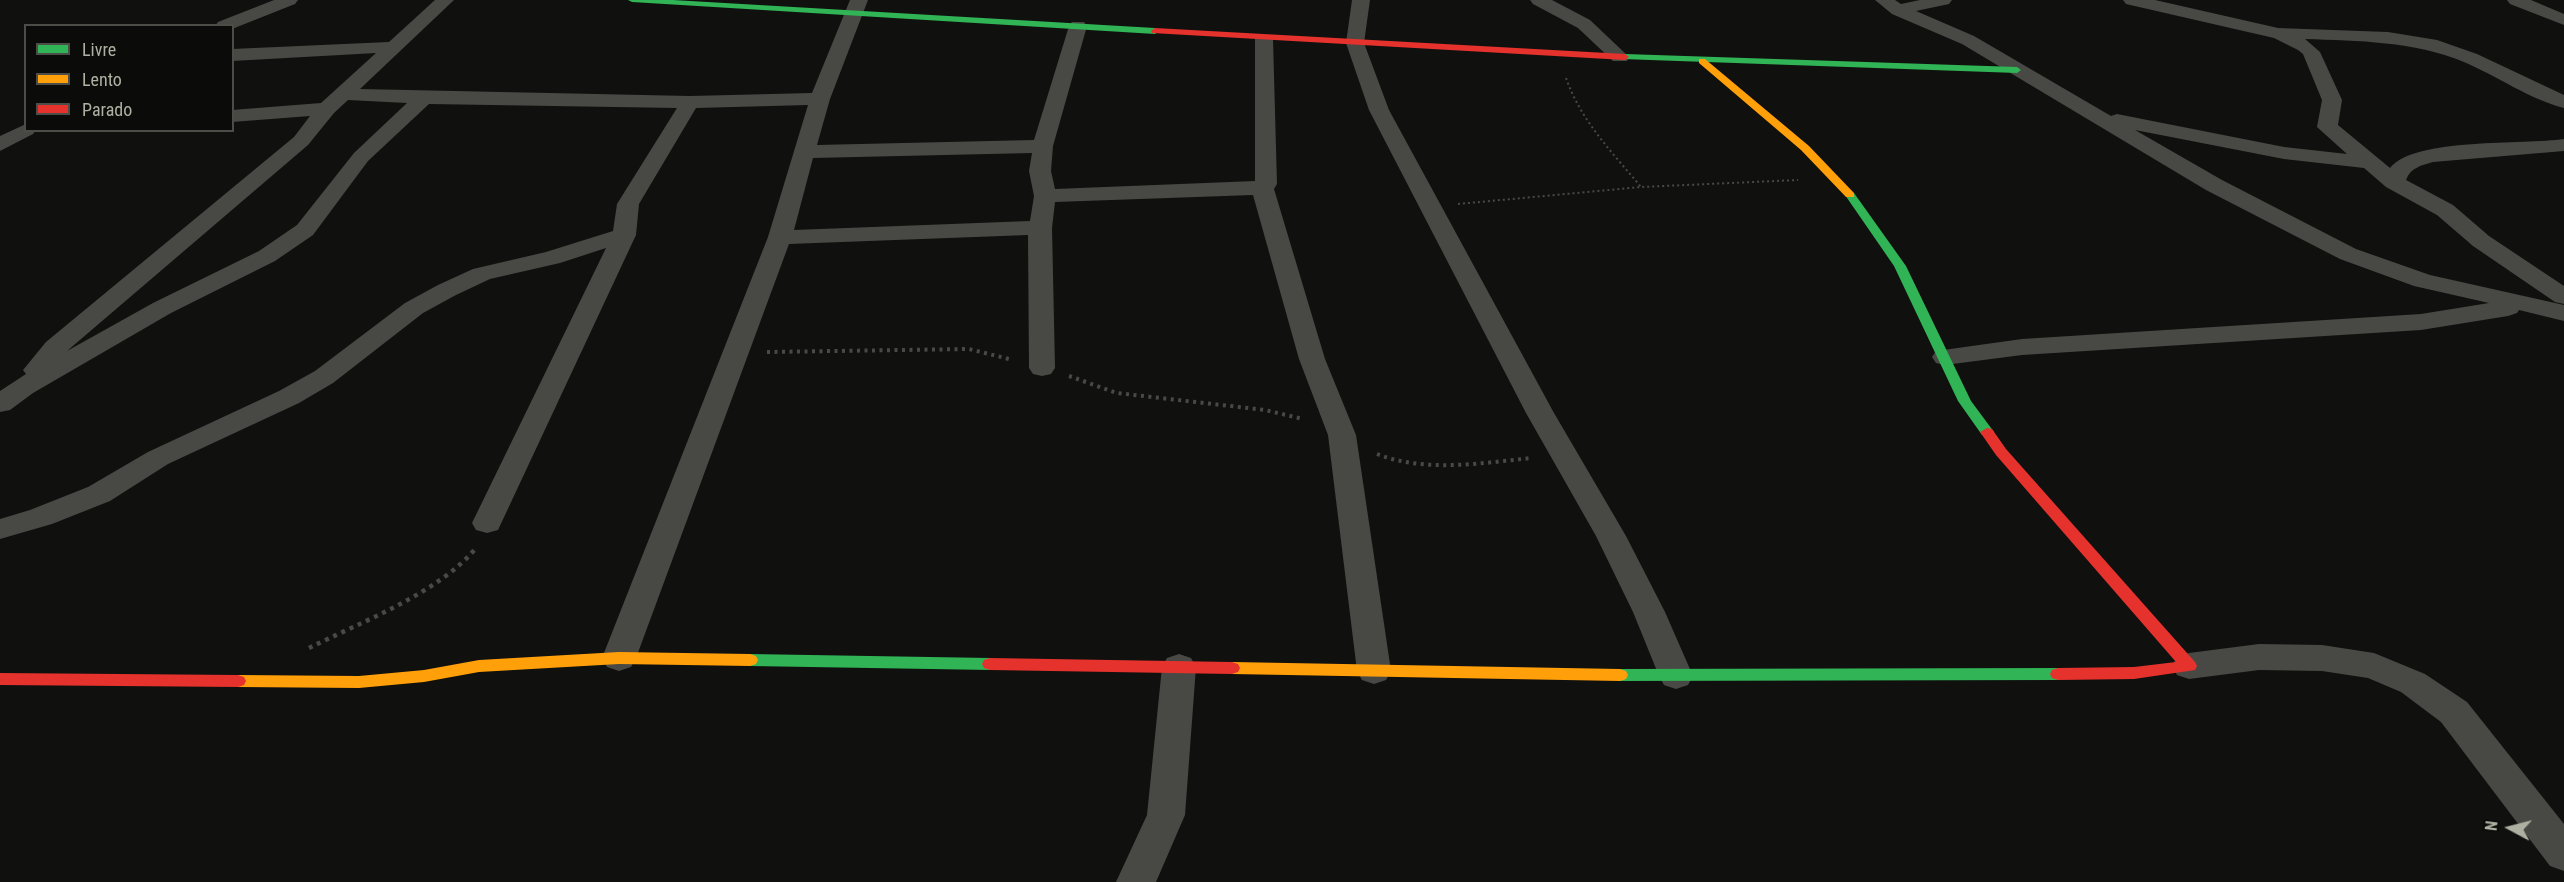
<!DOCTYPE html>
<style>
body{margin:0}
#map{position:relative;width:2564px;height:882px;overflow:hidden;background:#10100f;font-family:"Roboto Condensed",sans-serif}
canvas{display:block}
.legend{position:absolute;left:24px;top:24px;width:210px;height:108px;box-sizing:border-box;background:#0b0b0a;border:2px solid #4c4d46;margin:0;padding:8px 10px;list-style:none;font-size:18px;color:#aeb0a1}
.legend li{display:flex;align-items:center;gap:12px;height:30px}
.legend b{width:30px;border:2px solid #4c4d46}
.north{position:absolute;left:2480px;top:798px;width:60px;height:60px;-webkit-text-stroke:4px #0b0b0a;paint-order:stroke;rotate:277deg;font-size:16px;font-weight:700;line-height:24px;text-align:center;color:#aeb0a1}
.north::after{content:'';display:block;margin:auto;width:21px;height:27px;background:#aeb0a1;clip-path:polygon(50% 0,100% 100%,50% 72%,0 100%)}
</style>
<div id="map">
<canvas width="2564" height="882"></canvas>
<ul class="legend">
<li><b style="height:8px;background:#30b455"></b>Livre</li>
<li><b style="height:8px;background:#ff9f0a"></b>Lento</li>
<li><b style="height:8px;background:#e5322d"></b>Parado</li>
</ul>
<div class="north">N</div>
</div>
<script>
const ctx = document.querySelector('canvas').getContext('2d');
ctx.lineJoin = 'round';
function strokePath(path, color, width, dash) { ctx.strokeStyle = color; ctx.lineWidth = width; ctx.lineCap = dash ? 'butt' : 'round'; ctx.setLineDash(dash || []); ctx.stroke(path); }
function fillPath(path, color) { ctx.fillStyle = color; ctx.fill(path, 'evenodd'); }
const pathFar2 = new Path2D(`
 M 1566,78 C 1581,121 1612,152 1641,187
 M 1458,204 L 1641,187 L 1798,180`);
const pathFar1 = new Path2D(`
 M 767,352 L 969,349 L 1013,360
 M 1069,376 L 1117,393 L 1265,410 L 1303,419
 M 1377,454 C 1426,473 1481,463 1532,458`);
const path = new Path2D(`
 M 309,648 C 361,622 439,593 476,548`);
const street = new Path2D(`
 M 274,0 L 298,0 L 295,4 L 232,29 L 232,26 L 215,26 L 218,22 Z
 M 435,0 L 454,0 L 360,89 L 690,96 L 812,93 L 850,0 L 868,0 L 830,99 L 817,145 L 1034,140 L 1069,26 L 1072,22 L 1084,22 L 1087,26 L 1053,146 L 1051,171 L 1055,189 L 1255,181 L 1255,39 L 1258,35 L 1270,35 L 1273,39 L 1277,184 L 1274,189 L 1325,359 L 1356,435 L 1391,671 L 1386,680 L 1374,684 L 1362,680 L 1357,671 L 1328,435 L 1299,359 L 1253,195 L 1055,202 L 1052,228 L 1055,368 L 1051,374 L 1042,376 L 1033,374 L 1029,368 L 1028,235 L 789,244 L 636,658 L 631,667 L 619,671 L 607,667 L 602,658 L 768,237 L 808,105 L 696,108 L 639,204 L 636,235 L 498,530 L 487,533 L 476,530 L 472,523 L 606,248 L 560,263 L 490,279 L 456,295 L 423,313 L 333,383 L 299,403 L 168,464 L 110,501 L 52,524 L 0,539 L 0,519 L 30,510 L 88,487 L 148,452 L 279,391 L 315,371 L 405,303 L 438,285 L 473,269 L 546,252 L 613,231 L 617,204 L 677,108 L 429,104 L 368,161 L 313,235 L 275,261 L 171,313 L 33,393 L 10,410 L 0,412 L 0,391 L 26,374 L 23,370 L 46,342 L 294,137 L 310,116 L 232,122 L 232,110 L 321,103 L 376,53 L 232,61 L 232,49 L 389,42 ZM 348,100 L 407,103 L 354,153 L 297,225 L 259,251 L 153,303 L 67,351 L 308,145 L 334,113 ZM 1032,153 L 1029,171 L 1034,196 L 1030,221 L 794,230 L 813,158 Z
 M 1352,0 L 1370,0 L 1364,43 L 1389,110 L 1554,413 L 1626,536 L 1665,612 L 1693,676 L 1688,685 L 1676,689 L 1664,685 L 1659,676 L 1633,612 L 1596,536 L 1526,413 L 1369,110 L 1346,43 Z
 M 1530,0 L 1552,0 L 1590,20 L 1629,57 L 1627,61 L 1613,61 L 1578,28 L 1533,4 Z
 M 1875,0 L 1895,0 L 1901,4 L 1920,0 L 1952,0 L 1949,4 L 1916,11 L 1974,36 L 2111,116 L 2117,114 L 2284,147 L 2347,154 L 2317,127 L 2322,100 L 2303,54 L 2298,50 L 2274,38 L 2126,4 L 2123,0 L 2155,0 L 2278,28 L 2388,32 L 2437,40 L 2477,54 L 2564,95 L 2564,108 C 2529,99 2497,76 2464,62 C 2413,41 2359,41 2305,39 L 2320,52 L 2342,100 L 2338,125 L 2390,168 C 2415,137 2524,145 2564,139 L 2564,151 L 2433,162 C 2422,165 2410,168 2406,180 L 2453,205 L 2489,236 L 2564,286 L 2564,304 L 2555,302 L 2473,246 L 2437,215 L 2386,187 L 2364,168 L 2284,159 L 2135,130 L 2222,180 L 2356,249 L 2430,275 L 2564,305 L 2564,321 L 2519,310 L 2517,313 L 2508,316 L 2421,330 L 2022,355 L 1945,365 L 1936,363 L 1932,357 L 1936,351 L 2022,339 L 2421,314 L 2489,303 L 2414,286 L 2340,259 L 2206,190 L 1962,44 L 1892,14 Z
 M 2507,0 L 2531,0 L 2564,14 L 2564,25 L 2510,4 Z
 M 26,124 L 26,130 L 36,130 L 33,134 L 0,151 L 0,136 Z
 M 2259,644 L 2322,645 L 2374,653 L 2425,674 L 2467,702 L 2564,824 L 2564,871 L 2550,866 L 2441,722 L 2401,692 L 2368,678 L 2322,671 L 2259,670 L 2189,679 L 2177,675 L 2172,666 L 2177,657 L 2189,653 Z
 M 1179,654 L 1191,658 L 1196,667 L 1185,815 L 1156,882 L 1116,882 L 1147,815 L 1162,667 L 1167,658 Z`);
const fast = new Path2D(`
 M 628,0 L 673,0 L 1155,28 L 1159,31 L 1155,34 L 632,2 Z
 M 1625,54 L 2017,67 L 2021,70 L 2017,73 L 1622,59 L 1622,55 Z
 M 1850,192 L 1854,193 L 1906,266 L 1971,401 L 1994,432 L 1992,435 L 1982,435 L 1958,401 L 1894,266 L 1845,195 Z
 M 750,654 L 990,658 L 996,660 L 998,664 L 996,668 L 990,670 L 750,666 L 744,664 L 742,660 L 744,656 Z
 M 2058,668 L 2064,670 L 2066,674 L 2064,678 L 2058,680 L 1620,681 L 1614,679 L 1612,675 L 1614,671 L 1620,669 Z`);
const slow = new Path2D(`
 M 1699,59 L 1705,59 L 1809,146 L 1854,193 L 1854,197 L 1846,197 L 1801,150 L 1699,63 Z
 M 619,652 L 750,654 L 756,656 L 758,660 L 756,664 L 750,666 L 619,664 L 479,672 L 424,682 L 359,688 L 238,687 L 232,685 L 230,681 L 232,677 L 238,675 L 359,676 L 424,670 L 479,660 Z
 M 1232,662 L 1620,669 L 1626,671 L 1628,675 L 1626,679 L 1620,681 L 1232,674 L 1226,672 L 1224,668 L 1226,664 Z`);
const jam = new Path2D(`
 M 1155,28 L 1625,54 L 1629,57 L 1625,60 L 1152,33 L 1151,31 Z
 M 1987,428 L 1992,429 L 2006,449 L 2195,662 L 2197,666 L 2195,670 L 2134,679 L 2058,680 L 2052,678 L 2050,674 L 2052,670 L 2058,668 L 2134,667 L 2176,662 L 1996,455 L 1980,432 Z
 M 990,658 L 1232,662 L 1238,664 L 1240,668 L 1238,672 L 1232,674 L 990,670 L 984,668 L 982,664 L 984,660 Z
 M 0,673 L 238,675 L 244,677 L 246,681 L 244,685 L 238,687 L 0,685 Z`);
strokePath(pathFar2, '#494a46', 2, [2, 3]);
strokePath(pathFar1, '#494a46', 4, [3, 4.5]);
strokePath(path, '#494a46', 4.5, [4, 5]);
fillPath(street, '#484944');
fillPath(fast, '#30b455');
fillPath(slow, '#ff9f0a');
fillPath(jam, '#e5322d');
</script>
